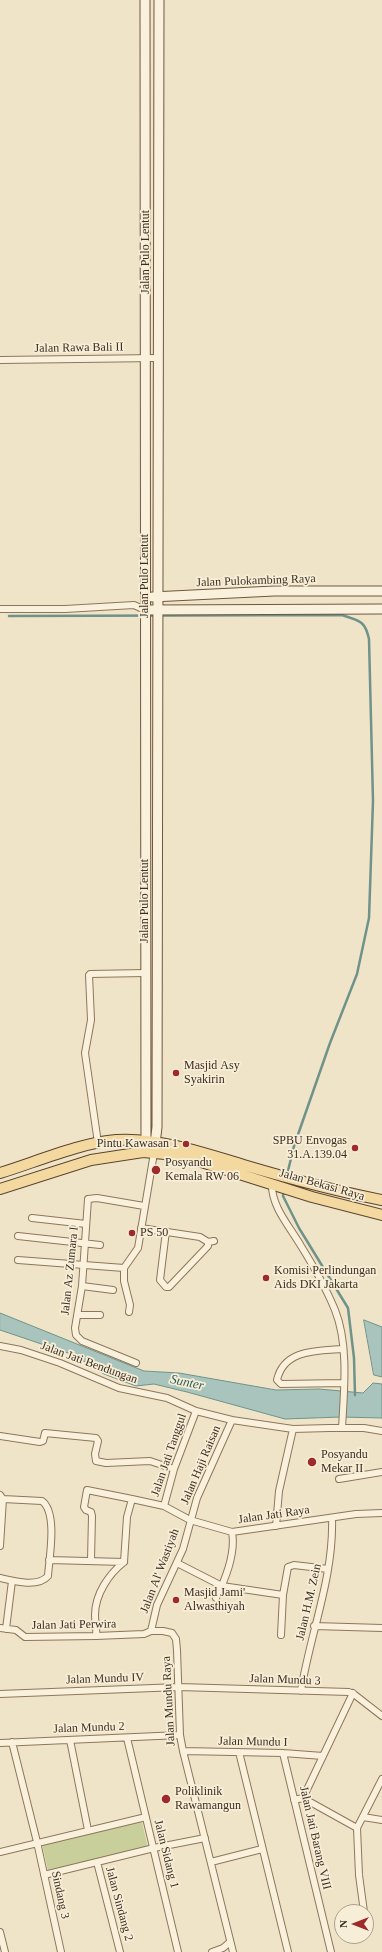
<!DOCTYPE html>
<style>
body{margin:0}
#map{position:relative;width:382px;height:1952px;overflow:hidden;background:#f0e4c8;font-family:Georgia,serif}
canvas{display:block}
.north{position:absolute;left:334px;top:1904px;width:40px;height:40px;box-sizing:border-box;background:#f7eed8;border:1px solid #ada18e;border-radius:50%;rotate:270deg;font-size:11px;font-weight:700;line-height:16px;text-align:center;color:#3d2e20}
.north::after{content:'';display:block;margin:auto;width:14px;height:18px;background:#9e2a2b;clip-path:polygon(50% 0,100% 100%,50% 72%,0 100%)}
</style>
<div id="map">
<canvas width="382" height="1952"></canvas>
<div class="north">N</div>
</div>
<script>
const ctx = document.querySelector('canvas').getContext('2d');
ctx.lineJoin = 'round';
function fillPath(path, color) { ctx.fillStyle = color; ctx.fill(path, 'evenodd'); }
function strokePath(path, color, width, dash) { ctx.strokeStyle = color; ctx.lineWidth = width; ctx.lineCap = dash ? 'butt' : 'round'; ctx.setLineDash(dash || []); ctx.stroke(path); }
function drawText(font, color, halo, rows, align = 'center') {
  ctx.font = font + ' Georgia,serif'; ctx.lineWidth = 3.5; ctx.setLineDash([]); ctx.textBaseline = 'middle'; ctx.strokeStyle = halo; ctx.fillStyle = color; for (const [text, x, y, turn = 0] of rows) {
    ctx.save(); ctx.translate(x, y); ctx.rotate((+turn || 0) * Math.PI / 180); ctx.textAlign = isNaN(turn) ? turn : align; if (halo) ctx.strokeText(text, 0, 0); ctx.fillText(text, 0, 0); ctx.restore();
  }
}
const green = new Path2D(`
 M 142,1822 L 148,1848 L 48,1871 L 42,1844 Z`);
const water = new Path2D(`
 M 0,1313 L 144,1371 L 179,1373 L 276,1390 L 319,1389 L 363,1393 L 373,1383 L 382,1384 L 382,1418 L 341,1417 L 285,1419 L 187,1392 L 154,1384 L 136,1386 L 104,1374 L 74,1355 L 0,1330 Z
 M 364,1320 L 382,1327 L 382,1377 L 374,1375 Z`);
const stream = new Path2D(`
 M 9,616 L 342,615 C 359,621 365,620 369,639 L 373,801 L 369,918 L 357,974 L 330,1043 L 294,1146 L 287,1175
 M 284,1190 L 283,1196 L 299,1228 L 348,1308 L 354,1358 L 355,1395`);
const street = new Path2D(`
 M 0,360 L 158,358
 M 0,609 L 65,609 L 134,605 L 145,610
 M 98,1143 L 85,1053 L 91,1020 L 89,975 L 90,974 L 145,973
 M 272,1184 C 271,1206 290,1227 301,1246 C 314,1267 326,1288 335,1310 C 349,1345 344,1391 342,1428
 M 32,1218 L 86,1224
 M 141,1228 L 200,1237 L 208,1242 L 214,1241
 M 166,1231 L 160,1280 L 166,1287 L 169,1287 L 208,1246 L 208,1242
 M 18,1236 L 100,1245
 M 18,1260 L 124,1268
 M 82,1286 L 113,1290
 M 129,1312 L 130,1305 L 124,1281 L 124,1268 L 138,1248 L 154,1153
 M 78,1315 L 100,1315
 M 0,1346 L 21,1350 L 60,1363 L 119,1388 L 167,1398 L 196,1411 L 232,1420 L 293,1429 L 329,1428 L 364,1428 L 382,1431
 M 343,1349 C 317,1351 284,1349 277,1380 L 281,1384 L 344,1383
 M 136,1363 L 82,1341 L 76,1335 L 75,1328 L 82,1286 L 88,1199 L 97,1198 L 144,1206
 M 0,1436 L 40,1442 L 43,1441 L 45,1433 L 96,1438 L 98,1441 L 95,1454 L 96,1461 L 106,1463 L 150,1461 L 174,1469
 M 339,1479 L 382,1472
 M 0,1495 L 3,1499 L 42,1501 C 58,1513 49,1559 48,1576 C 38,1588 13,1581 0,1578
 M 164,1506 L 174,1469 L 196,1411
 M 276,1526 L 279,1491 L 293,1429
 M 0,1546 L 3,1499
 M 49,1560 L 124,1562 L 127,1517 L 132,1499 L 164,1506 L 190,1520 L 232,1532 L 356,1514 L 382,1513
 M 91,1560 L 92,1516 L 91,1512 L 86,1510 L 84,1507 L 87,1490 L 132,1499
 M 177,1563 L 222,1586 L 283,1595 L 288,1567 L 294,1565 L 328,1569
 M 216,1598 C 225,1580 236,1553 232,1532
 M 314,1626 L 382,1628
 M 0,1628 L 16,1630 L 25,1637 L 96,1636 L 144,1634 L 151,1631 L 163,1631 L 172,1633 L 176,1639 L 177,1650 L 180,1735 L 183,1751 L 233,1952
 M 6,1629 L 12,1581
 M 151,1631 L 157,1605 L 183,1549 L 197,1498 L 232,1420
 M 281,1635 L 283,1595
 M 96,1636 C 97,1629 95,1622 95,1615 C 95,1594 109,1574 124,1562
 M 301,1691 C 310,1634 334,1577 332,1518
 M 0,1694 L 179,1687 L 349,1692 L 355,1695 L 382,1716
 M 127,1738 L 178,1952
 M 70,1740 L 88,1830
 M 12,1742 L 37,1842 L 61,1952
 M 0,1743 L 180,1735
 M 183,1751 L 283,1753 L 323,1756
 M 239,1752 L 288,1952
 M 283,1753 L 331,1952
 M 303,1798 L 357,1828
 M 294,1800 L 303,1798 L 353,1693
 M 363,1817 L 382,1820
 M 0,1852 L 146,1817
 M 97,1862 L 120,1952
 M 211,1862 L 262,1849
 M 44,1875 L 154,1848 L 205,1838
 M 364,1912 L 359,1875 L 357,1828 L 382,1779
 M 0,1932 L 5,1952
 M 212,1952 L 223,1948 L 230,1942`);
const secondary = new Path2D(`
 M 145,0 L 146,1152
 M 152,597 L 274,591 L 382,591
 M 151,610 L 382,609
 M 154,1153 L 157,1127 L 159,0`);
const primary = new Path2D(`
 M 0,1173 C 33,1163 83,1142 116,1140 C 158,1137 207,1154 247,1166 C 291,1179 336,1191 382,1200
 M 0,1189 L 91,1160 L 143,1152 L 165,1154 L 195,1160 L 312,1197 L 382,1215`);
const markers = [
 [176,1073,4,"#9e2a2b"],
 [186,1144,4,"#9e2a2b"],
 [355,1148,4,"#9e2a2b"],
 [156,1170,5,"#9e2a2b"],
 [132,1233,4,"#9e2a2b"],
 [266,1278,4,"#9e2a2b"],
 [312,1462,5,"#9e2a2b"],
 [176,1600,4,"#9e2a2b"],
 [166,1799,5,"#9e2a2b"]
];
const streetNames = [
 ["Jalan Pulo Lentut",146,252,-90],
 ["Jalan Rawa Bali II",79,348,-1],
 ["Jalan Pulo Lentut",145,576,-90],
 ["Jalan Pulokambing Raya",256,581,-2],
 ["Jalan Pulo Lentut",145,901,-90],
 ["Jalan Bekasi Raya",322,1185,16],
 ["Jalan Az Zumara I",70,1271,-84],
 ["Jalan Jati Bendungan",89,1363,20],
 ["Jalan Jati Tanggul",169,1455,-71],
 ["Jalan Haji Raisan",201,1465,-67],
 ["Jalan Jati Raya",274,1515,-8],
 ["Jalan Al' Wastiyah",160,1571,-69],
 ["Jalan H.M. Zein",309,1602,-77],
 ["Jalan Jati Perwira",74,1625,-1],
 ["Jalan Mundu IV",105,1679,-2],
 ["Jalan Mundu 3",285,1680,2],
 ["Jalan Mundu Raya",169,1701,-93],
 ["Jalan Mundu 2",89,1728,-2],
 ["Jalan Mundu I",253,1742,1],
 ["Jalan Jati Barang VIII",315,1838,77],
 ["Jalan Sidang 1",166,1854,76],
 ["Sindang 3",60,1895,78],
 ["Jalan Sindang 2",119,1904,75]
];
const poiNames = [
 ["Masjid Asy",184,1066],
 ["Syakirin",184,1080],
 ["SPBU Envogas",347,1141,"right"],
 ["31.A.139.04",347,1155,"right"],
 ["Pintu Kawasan 1",178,1144,"right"],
 ["Posyandu",165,1163],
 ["Kemala RW 06",165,1177],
 ["PS 50",140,1233],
 ["Komisi Perlindungan",274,1271],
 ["Aids DKI Jakarta",274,1285],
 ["Posyandu",321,1455],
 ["Mekar II",321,1469],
 ["Masjid Jami'",184,1593],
 ["Alwasthiyah",184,1607],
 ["Poliklinik",175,1792],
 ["Rawamangun",175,1806]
];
const waterNames = [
 ["Sunter",187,1383,12]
];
fillPath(green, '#c9cf9b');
fillPath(water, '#a9c4bc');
strokePath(water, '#6f938a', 1);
strokePath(stream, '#6f938a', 2.5);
strokePath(street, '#8d765c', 8);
strokePath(secondary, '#6f573f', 11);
strokePath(primary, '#5b4430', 12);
strokePath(street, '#faf1dc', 6);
strokePath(secondary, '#faf1dc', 9);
strokePath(primary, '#f3d9a0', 10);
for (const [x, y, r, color] of markers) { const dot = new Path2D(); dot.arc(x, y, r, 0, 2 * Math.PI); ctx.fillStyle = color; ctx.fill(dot); strokePath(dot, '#f7eed8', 1.5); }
drawText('12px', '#3d2e20', '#f7eed8', streetNames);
drawText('12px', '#3d2e20', '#f7eed8', poiNames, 'left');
drawText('italic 13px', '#2f5d5a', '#f7eed8', waterNames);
</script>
